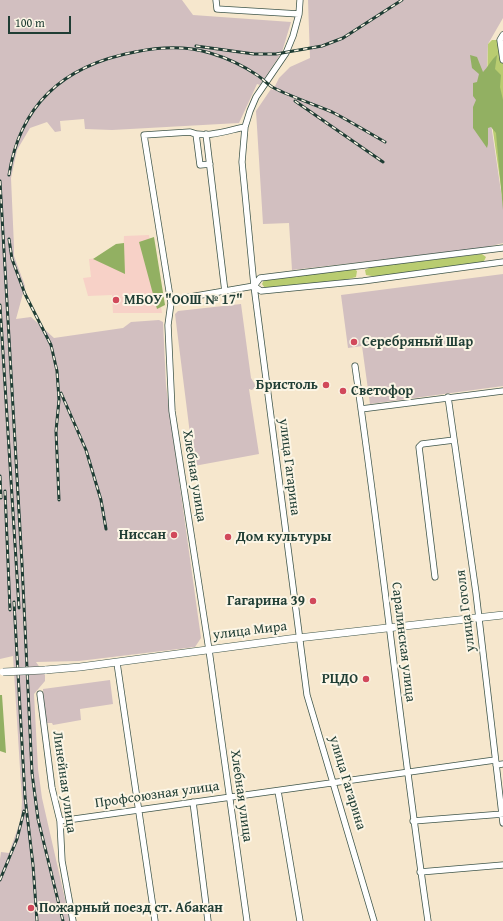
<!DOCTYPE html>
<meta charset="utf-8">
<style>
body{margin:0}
#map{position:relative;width:503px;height:921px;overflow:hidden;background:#f6e7cd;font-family:"Gentium Book Plus",serif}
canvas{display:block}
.scale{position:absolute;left:8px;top:16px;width:63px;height:18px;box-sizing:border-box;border:2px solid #1f3d34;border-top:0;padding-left:5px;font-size:12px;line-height:14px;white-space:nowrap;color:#1f3d34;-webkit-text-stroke:3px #fcf5e5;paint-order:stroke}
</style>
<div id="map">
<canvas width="503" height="921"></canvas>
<div class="scale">100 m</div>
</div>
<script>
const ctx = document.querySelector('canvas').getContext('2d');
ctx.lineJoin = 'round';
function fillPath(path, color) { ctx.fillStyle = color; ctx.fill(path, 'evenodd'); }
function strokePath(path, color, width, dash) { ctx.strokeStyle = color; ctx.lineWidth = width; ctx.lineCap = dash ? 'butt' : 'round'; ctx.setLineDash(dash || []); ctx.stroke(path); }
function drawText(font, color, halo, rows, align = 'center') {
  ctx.font = font + ' "Gentium Book Plus",serif'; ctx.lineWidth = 4; ctx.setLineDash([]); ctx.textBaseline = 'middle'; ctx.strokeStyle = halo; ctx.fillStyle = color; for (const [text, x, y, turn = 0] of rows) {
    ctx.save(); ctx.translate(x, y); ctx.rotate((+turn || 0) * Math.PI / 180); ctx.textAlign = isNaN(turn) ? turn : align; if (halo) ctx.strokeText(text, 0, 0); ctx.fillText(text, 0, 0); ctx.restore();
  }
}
const built = new Path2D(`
 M 149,235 L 162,313 L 113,313 L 112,295 L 88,296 L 83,278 L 91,277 L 89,259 L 123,256 L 124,236 Z`);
const industrial = new Path2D(`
 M 0,0 L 182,0 L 193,15 L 291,22 L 282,52 L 260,85 L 257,84 L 239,123 L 112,130 L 85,129 L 84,119 L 60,121 L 61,131 L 55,132 L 47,122 L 30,128 L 17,150 L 11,178 L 14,247 L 14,256 L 25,286 L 16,319 L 31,317 L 54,338 L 123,328 L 131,322 L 159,320 L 163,322 L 166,386 L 201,638 L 195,647 L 79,661 L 36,662 L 45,675 L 45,681 L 34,694 L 38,769 L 42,798 L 70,921 L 0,921 L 0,859 L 1,852 L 9,853 L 21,819 L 22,801 L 13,656 L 0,659 Z
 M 308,0 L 503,0 L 503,18 L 488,44 L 486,90 L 503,205 L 503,243 L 483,248 L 292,270 L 289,223 L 263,224 L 256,111 L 271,89 L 273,90 L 279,78 L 290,67 L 310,58 Z
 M 503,274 L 503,386 L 370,404 L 362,346 L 348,348 L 341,295 Z
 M 241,304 L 251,378 L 256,386 L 252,390 L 249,389 L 259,454 L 194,466 L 175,314 L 178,311 Z
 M 110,680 L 113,704 L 80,709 L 81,720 L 53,725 L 52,723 L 45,723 L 43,689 Z`);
const green = new Path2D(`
 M 492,40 L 503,40 L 503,201 L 487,89 L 488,44 Z
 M 482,254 L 486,257 L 483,263 L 378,277 L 366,275 L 365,270 L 371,267 Z
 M 354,269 L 357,271 L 356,277 L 337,282 L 265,288 L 262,284 L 264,280 Z`);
const forest = new Path2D(`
 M 470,55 L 477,57 L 483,72 C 488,67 491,60 497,55 L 495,69 L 501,75 L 500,87 L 503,100 L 503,210 L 496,133 L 491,127 L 488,128 L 488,144 L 487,148 L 473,128 L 473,107 L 476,100 L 473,96 L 473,83 L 477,82 L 479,74 L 472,68 Z
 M 154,237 L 165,305 L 157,309 L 139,242 Z
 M 124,243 L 125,274 L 93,259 L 116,244 Z
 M 0,695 L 2,695 L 6,753 L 0,751 Z`);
const minor = new Path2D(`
 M 216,0 L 217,9 L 299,14
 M 300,0 L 299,14 L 293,36 L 286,53 L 256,97 L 250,111 L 245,127 L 242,162 L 254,286 L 307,695 L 374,921
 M 503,35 L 500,40 L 503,60
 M 245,127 C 229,130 205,139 190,132 L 144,135 L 171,303 L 168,325 L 172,411 L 209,650 L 247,921
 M 196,134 L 200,165 L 210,164
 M 206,134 L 225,292
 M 254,286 L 261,291 L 363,281 L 503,262
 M 171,303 L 178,299 L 254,286 L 260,278 L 503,248
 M 355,366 C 382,551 401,736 428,921
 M 448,397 L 476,593 L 503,823
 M 361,409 L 503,391
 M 435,577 L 419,447 L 422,444 L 454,440
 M 117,663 L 155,921
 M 40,694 L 52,788 L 60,821 L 62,861 L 73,921
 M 496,765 L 503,764
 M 278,791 L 300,921
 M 193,802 L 208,921
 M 60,821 L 495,760
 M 413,821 L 503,814
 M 420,872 L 503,865`);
const major = new Path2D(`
 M 45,670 L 80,667 L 289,639 L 503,615`);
const rail = new Path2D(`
 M 196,46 L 254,54 L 276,54 L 322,46 L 343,38 L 402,0
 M 295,101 L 383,162
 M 9,175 C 20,103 65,65 135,52 C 159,47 187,46 210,53 C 227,58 242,65 257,75 C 262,78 268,85 274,88 C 292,97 313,104 332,112 C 350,121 367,132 385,142
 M 0,181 L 22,564 L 32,773 L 38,819 L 63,921
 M 9,239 L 12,259 L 25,294 L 51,345 L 57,371 L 59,400 L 56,431 L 59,500
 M 0,305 L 19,608
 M 61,393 L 86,450 L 101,500 L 106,529
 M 0,476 L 1,498
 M 5,491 L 10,610
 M 14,602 L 25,797 L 33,865 L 37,921
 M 0,880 L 17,839 L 24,811`);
const majorBridge = new Path2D(`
 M 3,672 L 45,670`);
const markers = [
 [116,300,4,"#d1495b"],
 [354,342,4,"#d1495b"],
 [326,385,4,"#d1495b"],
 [343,391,4,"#d1495b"],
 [174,535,4,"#d1495b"],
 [228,537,4,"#d1495b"],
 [313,601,4,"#d1495b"],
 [366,679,4,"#d1495b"],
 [31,908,4,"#d1495b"]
];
const poiNames = [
 ["МБОУ \"ООШ № 17\"",124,300],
 ["Серебряный Шар",362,342],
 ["Бристоль",318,385,"right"],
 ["Светофор",351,391],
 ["Ниссан",166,535,"right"],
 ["Дом культуры",236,537],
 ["Гагарина 39",305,601,"right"],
 ["РЦДО",358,679,"right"],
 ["Пожарный поезд ст. Абакан",39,908]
];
const streetNames = [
 ["улица Гагарина",289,467,83],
 ["Хлебная улица",194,476,81],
 ["улица Гоголя",466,611,-97],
 ["улица Мира",250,631,-7],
 ["Саралинская улица",403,642,83],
 ["Линейная улица",64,782,82],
 ["улица Гагарина",347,783,73],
 ["Профсоюзная улица",157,795,-8],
 ["Хлебная улица",241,796,82]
];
fillPath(built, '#f7d1c7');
fillPath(industrial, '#d2bfc0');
fillPath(green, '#b9cc70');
fillPath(forest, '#92b062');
strokePath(minor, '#3f564b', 7);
strokePath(major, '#3f564b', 8);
strokePath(minor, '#fff', 5.5);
strokePath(major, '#fff', 7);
strokePath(rail, '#1f3d34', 3);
strokePath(rail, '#fcf5e5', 1.5, [4.5]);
strokePath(majorBridge, '#3f564b', 8, []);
strokePath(majorBridge, '#fff', 7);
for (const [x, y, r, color] of markers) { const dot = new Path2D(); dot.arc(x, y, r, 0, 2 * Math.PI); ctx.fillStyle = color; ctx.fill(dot); strokePath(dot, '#fcf5e5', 1.5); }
drawText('bold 14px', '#1f3d34', '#fcf5e5', poiNames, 'left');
drawText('14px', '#1f3d34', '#fcf5e5', streetNames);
</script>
